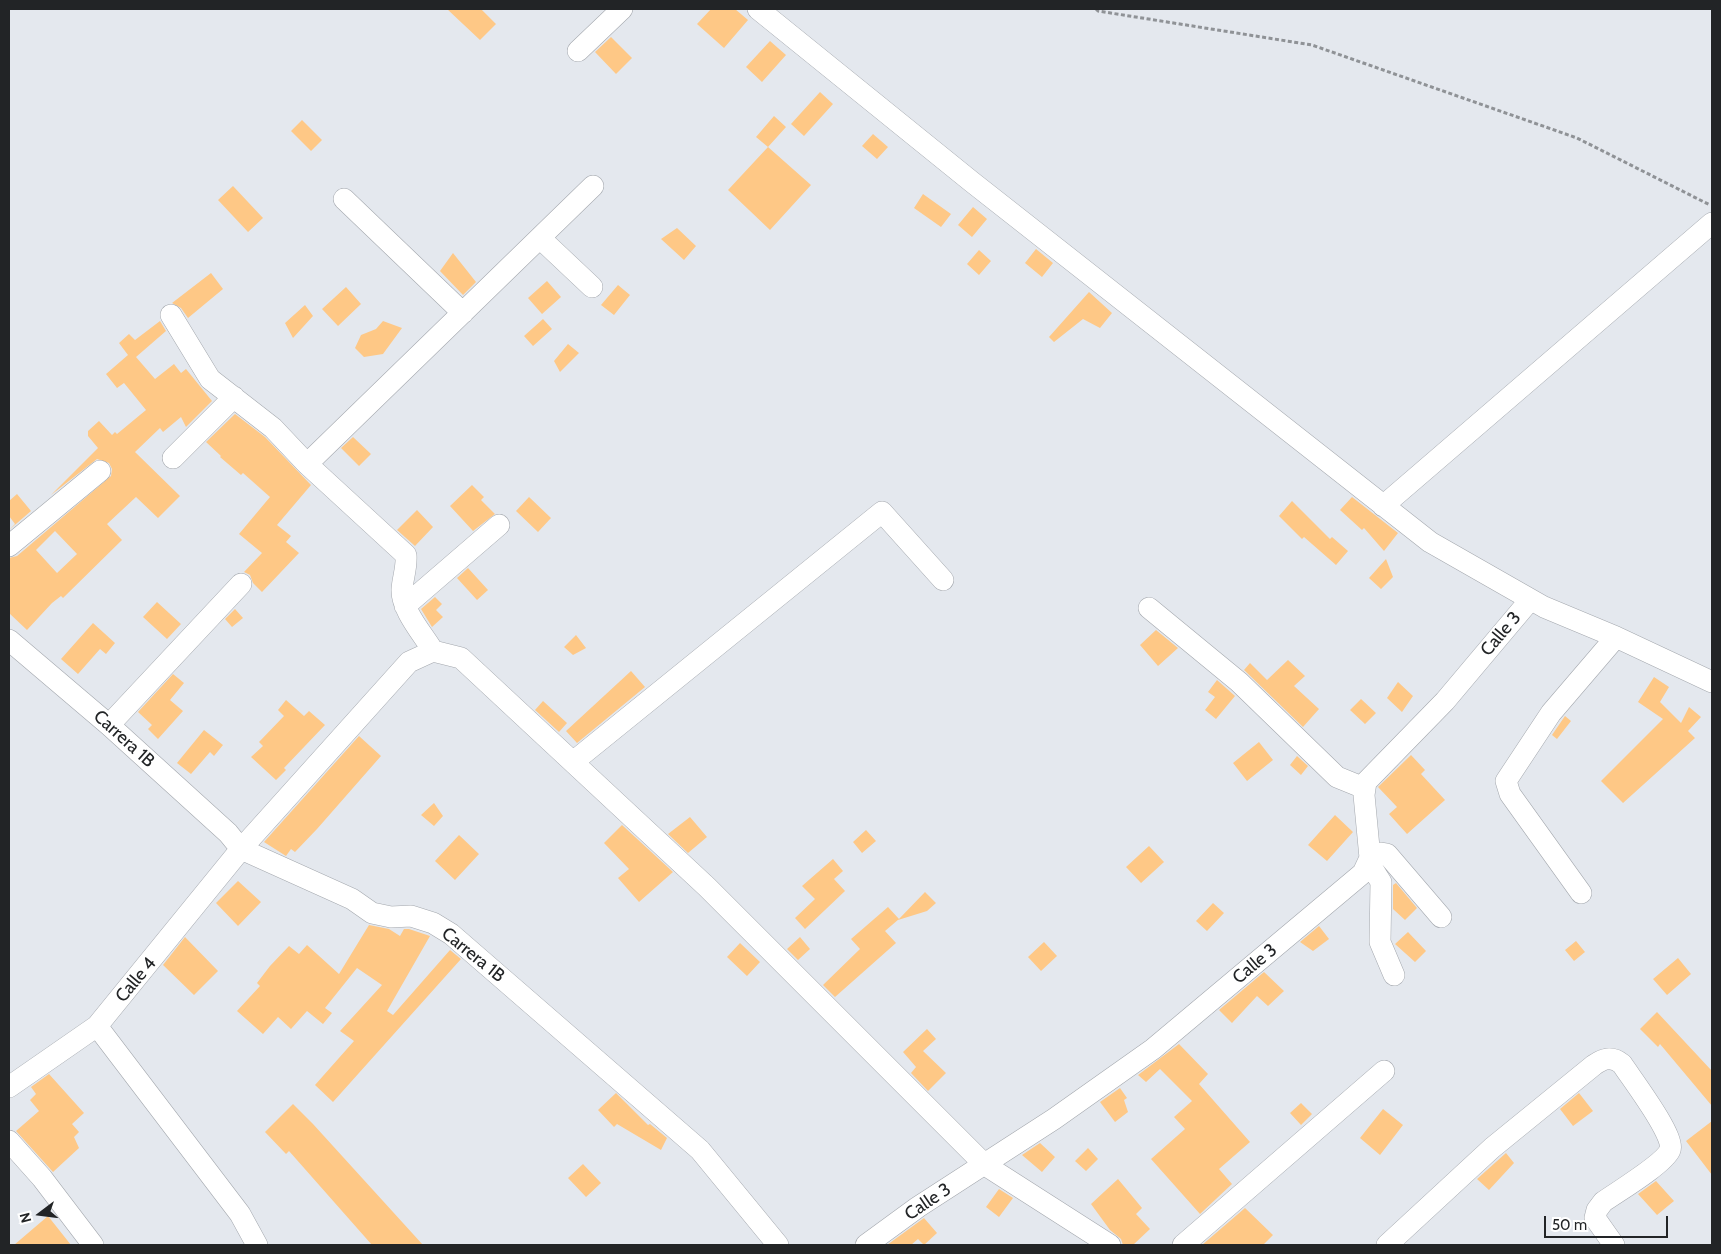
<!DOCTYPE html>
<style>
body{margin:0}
#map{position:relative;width:1721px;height:1254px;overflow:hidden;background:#e4e8ee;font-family:Cabin,sans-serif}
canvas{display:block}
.frame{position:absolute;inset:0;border:10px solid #222426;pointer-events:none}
.north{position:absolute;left:15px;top:1189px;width:50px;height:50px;-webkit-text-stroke:4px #fff;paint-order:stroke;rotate:255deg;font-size:14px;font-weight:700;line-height:20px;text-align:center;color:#222426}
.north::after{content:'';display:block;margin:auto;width:18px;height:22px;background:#222426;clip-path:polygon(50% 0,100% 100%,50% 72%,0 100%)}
.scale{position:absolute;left:1544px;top:1216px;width:124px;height:22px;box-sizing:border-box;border:2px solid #222426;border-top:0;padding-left:6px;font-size:15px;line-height:18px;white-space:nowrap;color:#222426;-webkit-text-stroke:4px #fff;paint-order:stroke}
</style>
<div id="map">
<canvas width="1721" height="1254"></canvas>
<div class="frame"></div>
<div class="north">N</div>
<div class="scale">50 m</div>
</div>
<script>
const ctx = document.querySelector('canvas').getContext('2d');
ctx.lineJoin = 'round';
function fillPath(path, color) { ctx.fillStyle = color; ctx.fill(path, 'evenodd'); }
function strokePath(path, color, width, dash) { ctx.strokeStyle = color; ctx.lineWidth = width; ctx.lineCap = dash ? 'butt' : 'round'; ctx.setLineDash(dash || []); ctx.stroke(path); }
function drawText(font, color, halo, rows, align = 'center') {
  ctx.font = font + ' Cabin,sans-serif'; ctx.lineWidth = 4; ctx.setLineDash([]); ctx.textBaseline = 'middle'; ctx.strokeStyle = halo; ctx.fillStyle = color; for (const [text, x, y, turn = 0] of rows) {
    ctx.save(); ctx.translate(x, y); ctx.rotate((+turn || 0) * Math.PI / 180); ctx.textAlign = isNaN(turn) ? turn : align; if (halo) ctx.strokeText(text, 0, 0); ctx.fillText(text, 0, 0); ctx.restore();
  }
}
const building = new Path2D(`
 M 447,9 L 481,9 L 496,24 L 480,40 Z
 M 711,9 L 735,9 L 748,20 L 724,48 L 697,24 Z
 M 611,37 L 632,58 L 616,74 L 595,52 Z
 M 770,41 L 786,55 L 762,82 L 746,67 Z
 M 820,92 L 833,104 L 804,136 L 791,124 Z
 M 774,116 L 786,127 L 768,147 L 756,137 Z
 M 302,120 L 322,140 L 311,151 L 291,131 Z
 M 873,134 L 888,147 L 877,159 L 862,146 Z
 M 768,147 L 811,185 L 770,230 L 728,190 Z
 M 233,186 L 263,218 L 248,232 L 218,200 Z
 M 923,194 L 951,214 L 941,227 L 914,208 Z
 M 973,207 L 987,219 L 972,237 L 958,225 Z
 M 677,228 L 696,246 L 684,260 L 661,239 Z
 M 1036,249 L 1053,263 L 1042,277 L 1025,263 Z
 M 979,250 L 991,261 L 979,275 L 967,264 Z
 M 453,253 L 476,282 L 463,295 L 440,271 Z
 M 211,273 L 223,289 L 188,318 L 181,308 L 172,303 Z
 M 547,281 L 561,297 L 542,314 L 528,298 Z
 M 618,285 L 630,295 L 614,315 L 601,305 Z
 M 346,287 L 361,304 L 338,326 L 322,309 Z
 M 1089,292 L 1112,313 L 1100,328 L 1083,319 L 1054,342 L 1049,337 Z
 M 305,305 L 313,316 L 293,338 L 285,323 Z
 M 543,319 L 552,329 L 533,346 L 524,336 Z
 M 160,321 L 166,331 L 136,357 L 155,379 L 174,364 L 181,373 L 186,369 L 212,401 L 186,427 L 181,417 L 163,432 L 160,428 L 135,452 L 180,496 L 158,518 L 136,497 L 107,524 L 122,540 L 63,598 L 61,596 L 52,603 L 27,630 L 9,613 L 9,558 L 17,556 L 111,476 L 112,469 L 109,463 L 97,459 L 51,495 L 98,448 L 88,436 L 88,431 L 99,421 L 112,435 L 115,432 L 117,434 L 146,410 L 124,383 L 117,388 L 106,374 L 128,355 L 119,343 L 129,334 L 135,340 ZM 55,531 L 77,554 L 57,573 L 36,550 Z
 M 383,321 L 402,328 L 383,354 L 364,357 L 355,348 L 361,335 L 376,329 Z
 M 568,344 L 579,353 L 560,372 L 554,361 Z
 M 235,414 L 265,437 L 311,485 L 277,525 L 291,536 L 286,542 L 299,553 L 262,592 L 253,583 L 250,575 L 244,572 L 262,553 L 239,534 L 270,497 L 243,473 L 241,475 L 220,457 L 221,456 L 206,442 Z
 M 353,437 L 371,454 L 359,466 L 341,448 Z
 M 472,485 L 484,497 L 481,500 L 495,514 L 473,531 L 450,506 Z
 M 17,494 L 31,511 L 9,530 L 15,524 L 9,516 L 9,501 Z
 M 529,497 L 551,518 L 538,532 L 516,511 Z
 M 1352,497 L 1398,533 L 1384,551 L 1364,528 L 1362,530 L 1340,510 Z
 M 1292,501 L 1330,539 L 1332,537 L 1348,551 L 1336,565 L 1304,537 L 1302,539 L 1279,516 Z
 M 417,510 L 433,527 L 415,546 L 397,530 Z
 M 1386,559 L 1393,577 L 1381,589 L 1369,578 Z
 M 468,568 L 488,590 L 477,600 L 457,578 Z
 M 435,597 L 442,604 L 436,610 L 443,617 L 432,627 L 421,609 Z
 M 157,602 L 181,624 L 167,639 L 143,617 Z
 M 235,609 L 243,618 L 232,627 L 225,619 Z
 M 93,623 L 115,643 L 106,654 L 100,649 L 78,674 L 61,659 Z
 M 1156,630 L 1178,648 L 1158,666 L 1140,645 Z
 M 576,635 L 586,648 L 573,655 L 564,647 Z
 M 1288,660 L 1305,676 L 1294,686 L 1319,709 L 1303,727 L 1244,670 L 1250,663 L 1267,680 Z
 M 631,671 L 645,687 L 577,743 L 566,731 Z
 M 173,674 L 184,683 L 170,700 L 183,711 L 158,739 L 148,729 L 152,725 L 138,712 Z
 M 1654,677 L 1669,687 L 1660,702 L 1681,723 L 1689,707 L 1701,717 L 1688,731 L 1695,738 L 1623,803 L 1601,781 L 1663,719 L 1638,702 Z
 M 1217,680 L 1235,696 L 1216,719 L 1205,710 L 1215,697 L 1208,692 Z
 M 1398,682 L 1413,696 L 1402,712 L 1387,698 Z
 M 1361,699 L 1376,713 L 1365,724 L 1350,710 Z
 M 286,700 L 304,716 L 309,711 L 325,725 L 284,768 L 286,770 L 276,780 L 251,757 L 263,746 L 259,742 L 284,716 L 278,710 Z
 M 543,701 L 567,723 L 559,732 L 535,710 Z
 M 1565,716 L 1571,721 L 1557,739 L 1552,735 Z
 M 204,730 L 223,745 L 214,756 L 210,752 L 191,774 L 177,763 Z
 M 359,736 L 381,756 L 317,829 L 295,852 L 291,849 L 286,856 L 264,842 Z
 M 1259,742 L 1273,760 L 1247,781 L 1233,763 Z
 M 1411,755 L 1425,770 L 1421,774 L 1445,800 L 1407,834 L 1389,814 L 1397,807 L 1378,787 Z
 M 1297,756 L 1308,766 L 1301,775 L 1290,765 Z
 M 434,803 L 443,816 L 434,826 L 421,815 Z
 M 1335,815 L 1353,832 L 1327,861 L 1308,845 Z
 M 690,817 L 707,837 L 688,853 L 668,834 Z
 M 622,825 L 673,872 L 639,902 L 618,878 L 629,869 L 604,843 Z
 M 866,830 L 876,841 L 862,853 L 853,842 Z
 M 459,835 L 479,854 L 455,880 L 435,861 Z
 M 1149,846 L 1164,862 L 1141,883 L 1126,867 Z
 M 833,859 L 843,871 L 834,879 L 845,891 L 805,929 L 795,918 L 815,899 L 802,886 Z
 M 238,881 L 261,902 L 238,926 L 216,903 Z
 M 1396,883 L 1417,908 L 1405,920 L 1393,909 L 1393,885 Z
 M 925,892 L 936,903 L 927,911 L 898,920 Z
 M 1213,903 L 1224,913 L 1207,931 L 1196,921 Z
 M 888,907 L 899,919 L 885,931 L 896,943 L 835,997 L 823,985 L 860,949 L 851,939 Z
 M 369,925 L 389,929 L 400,936 L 404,929 L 409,929 L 430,936 L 387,1011 L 393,1015 L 450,950 L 461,959 L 333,1102 L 315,1085 L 354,1041 L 340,1031 L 382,985 L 357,968 L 325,1008 L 332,1013 L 323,1024 L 307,1011 L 291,1029 L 278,1017 L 263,1034 L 237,1011 L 260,986 L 257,983 L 270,966 L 289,946 L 299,954 L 307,945 L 339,974 Z
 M 1319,926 L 1329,939 L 1313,951 L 1300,942 Z
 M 1408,932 L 1426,951 L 1415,962 L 1395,944 Z
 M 185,937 L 218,971 L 194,995 L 163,965 Z
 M 800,937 L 810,949 L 798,960 L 787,949 Z
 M 1576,941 L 1585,952 L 1574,961 L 1565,950 Z
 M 1044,942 L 1057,956 L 1041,971 L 1028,957 Z
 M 740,943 L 760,962 L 747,976 L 727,957 Z
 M 1678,958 L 1691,974 L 1667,995 L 1653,979 Z
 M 1264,972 L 1284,991 L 1268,1006 L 1257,996 L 1232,1023 L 1219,1010 Z
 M 1657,1012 L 1712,1071 L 1712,1106 L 1660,1044 L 1658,1047 L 1640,1029 Z
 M 927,1029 L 936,1039 L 923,1051 L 946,1073 L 928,1091 L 911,1073 L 916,1067 L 903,1052 Z
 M 1179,1044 L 1208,1074 L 1199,1084 L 1250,1142 L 1219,1169 L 1232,1184 L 1200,1214 L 1151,1159 L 1185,1129 L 1174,1117 L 1192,1101 L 1160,1069 L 1146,1082 L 1138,1075 Z
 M 49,1074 L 84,1113 L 72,1124 L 79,1132 L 74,1137 L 79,1148 L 53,1172 L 16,1131 L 39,1111 L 30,1100 L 36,1094 L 31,1087 Z
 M 1120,1088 L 1127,1098 L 1124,1100 L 1128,1112 L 1115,1122 L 1100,1102 Z
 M 616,1093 L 648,1125 L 650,1124 L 667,1138 L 661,1150 L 617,1124 L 614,1127 L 598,1110 Z
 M 1579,1093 L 1593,1111 L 1573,1126 L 1560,1109 Z
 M 1301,1103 L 1312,1114 L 1301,1125 L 1290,1113 Z
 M 293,1104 L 313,1124 L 423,1245 L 372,1245 L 289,1151 L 286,1154 L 265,1132 Z
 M 1383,1109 L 1403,1125 L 1380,1155 L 1360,1138 Z
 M 1712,1121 L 1712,1175 L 1686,1141 Z
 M 1040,1143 L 1055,1157 L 1042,1172 L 1022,1155 Z
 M 1088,1148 L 1098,1159 L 1086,1171 L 1075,1161 Z
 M 1506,1153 L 1514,1163 L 1489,1190 L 1477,1179 Z
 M 583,1164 L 601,1183 L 586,1197 L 568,1178 Z
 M 1118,1179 L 1142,1208 L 1136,1214 L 1150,1229 L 1133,1245 L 1123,1245 L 1121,1239 L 1110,1230 L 1091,1204 Z
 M 1656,1181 L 1674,1201 L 1657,1215 L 1638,1194 Z
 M 999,1189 L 1013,1198 L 999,1217 L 986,1207 Z
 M 1245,1208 L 1273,1235 L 1263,1245 L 1202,1245 Z
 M 48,1216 L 71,1245 L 14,1245 Z
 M 924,1218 L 937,1233 L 924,1245 L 918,1239 L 911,1245 L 887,1245 Z`);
const path = new Path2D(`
 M 1096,9 L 1098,11 L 1312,45 L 1577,138 L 1710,205`);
const minor = new Path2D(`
 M 758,9 L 972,182 L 1430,542 L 1544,607 L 1616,637 L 1712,682
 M 578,51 L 622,9
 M 344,199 L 463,313
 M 540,238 L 592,287
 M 171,315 L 210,379 L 273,428 L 307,464 L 406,555 C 407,567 403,577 402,589 C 401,610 423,634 433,651
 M 173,458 L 234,397
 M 307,464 L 593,186
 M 1383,506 L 1712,223
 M 9,546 L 100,471
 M 405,606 L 499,525
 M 1149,608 L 1239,682 L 1337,777 L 1364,788
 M 9,640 L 109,725 L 228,833 L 241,849 L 352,899 L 372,913 L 391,917 L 411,916 L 433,923 L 451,934 L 700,1150 L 778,1245
 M 109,725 L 241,584
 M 573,762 L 882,512 L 943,580
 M 1370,858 L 1381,853 L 1387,854 L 1441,917
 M 1369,863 L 1381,882 L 1380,942 L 1394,975
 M 1581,893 L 1510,794 L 1506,781 L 1551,713 L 1616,637
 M 97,1026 L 240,1214 L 257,1245
 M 9,1087 L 97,1026 L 241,849 L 409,662 L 433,651 L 461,658 L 707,887 L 985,1165 L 1110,1245
 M 9,1141 L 42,1178 L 93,1245
 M 866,1245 L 918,1207 L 1054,1119 L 1153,1049 L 1363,873 L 1370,858 L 1364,795 L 1366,782 L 1445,701 L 1530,600
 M 1183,1245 L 1384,1071
 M 1387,1245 L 1492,1148 L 1594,1065 C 1604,1058 1612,1056 1622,1064 C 1631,1078 1676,1137 1670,1150 C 1664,1164 1617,1192 1603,1202 L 1597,1210 L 1595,1218 L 1614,1245`);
const streetNames = [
 ["Calle 3",1501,634,-50],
 ["Carrera 1B",124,739,42],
 ["Carrera 1B",473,955,39],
 ["Calle 3",1255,964,-40],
 ["Calle 4",136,980,-50],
 ["Calle 3",928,1202,-34]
];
fillPath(building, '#fec886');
strokePath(minor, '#a3a7ad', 22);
strokePath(path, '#8f9296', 3, [4, 2.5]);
strokePath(minor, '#fff', 21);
drawText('18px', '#222426', '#fff', streetNames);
</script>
